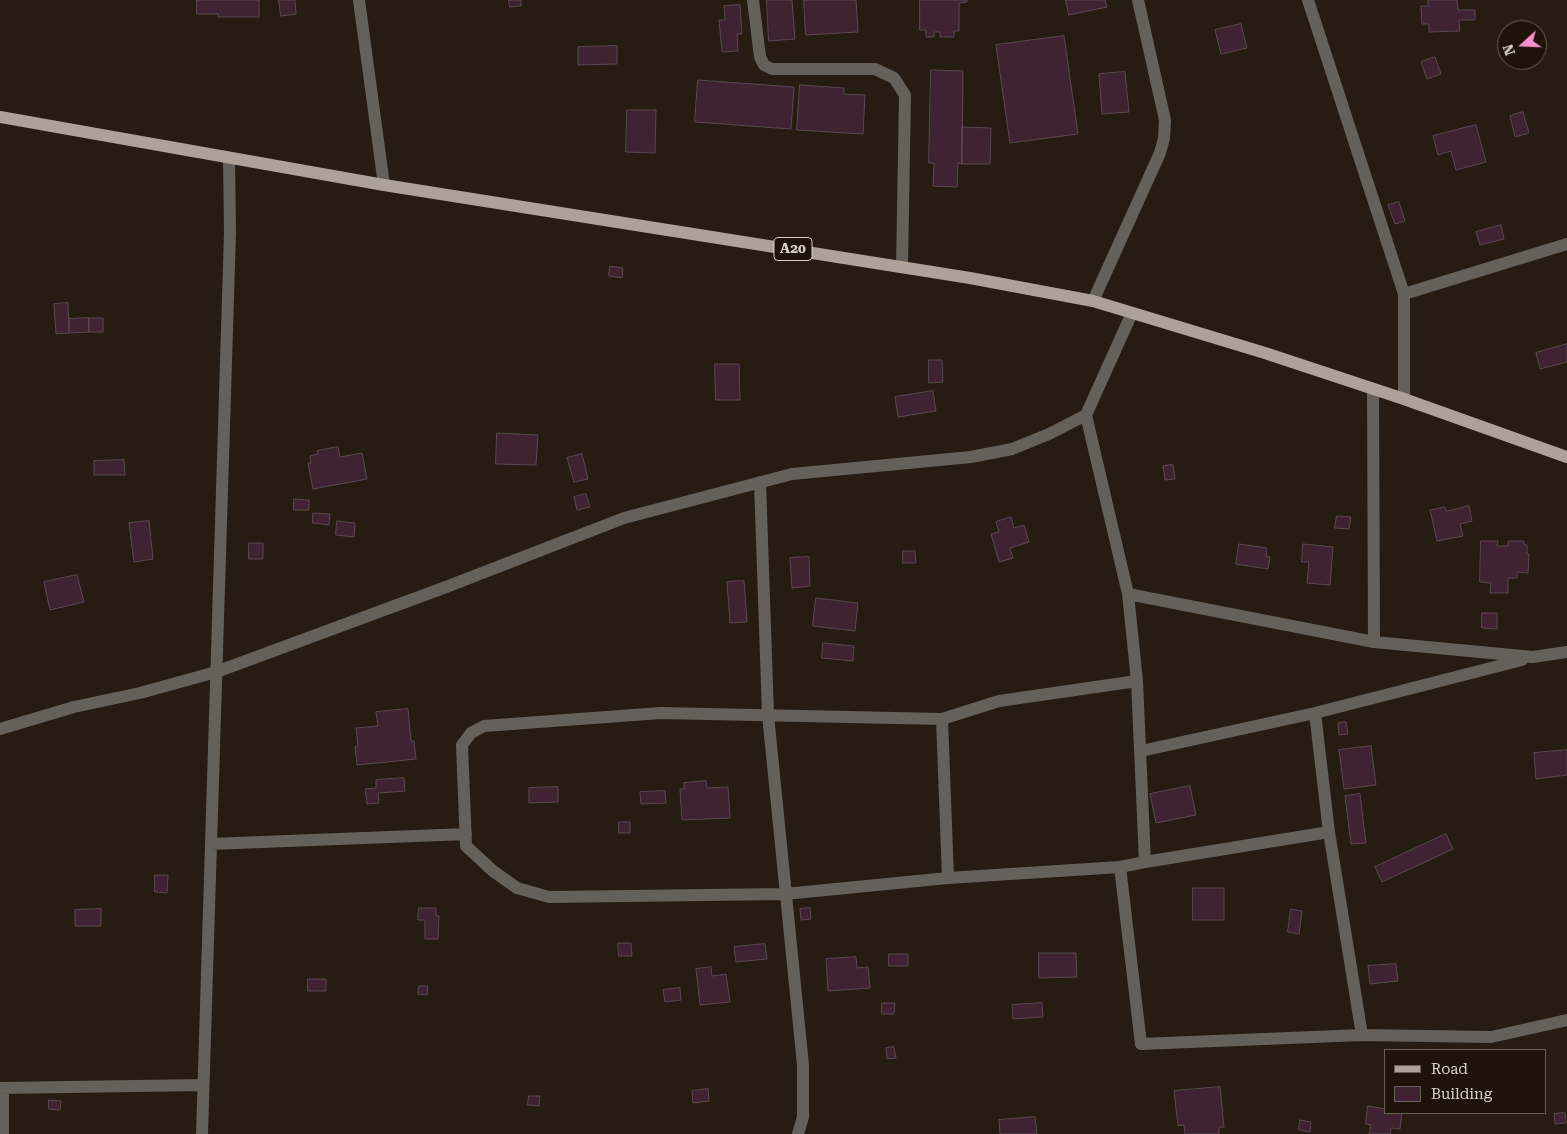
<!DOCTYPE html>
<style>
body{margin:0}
#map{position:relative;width:1567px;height:1134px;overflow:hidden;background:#261c12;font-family:"Roboto Serif",serif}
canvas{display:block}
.legend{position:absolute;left:1384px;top:1049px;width:162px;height:65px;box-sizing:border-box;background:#1d1309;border:1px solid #685f57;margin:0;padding:6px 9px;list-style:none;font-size:15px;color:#d8d1cb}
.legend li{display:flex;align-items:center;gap:10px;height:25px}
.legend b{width:25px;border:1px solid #685f57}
.north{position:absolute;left:1497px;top:20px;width:50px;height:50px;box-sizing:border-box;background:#1d1309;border:1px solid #685f57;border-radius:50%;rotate:250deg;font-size:14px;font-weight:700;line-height:20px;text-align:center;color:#d8d1cb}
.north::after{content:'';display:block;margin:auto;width:18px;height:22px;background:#f98fca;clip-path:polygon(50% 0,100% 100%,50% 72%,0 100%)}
</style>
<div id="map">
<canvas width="1567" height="1134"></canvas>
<ul class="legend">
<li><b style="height:6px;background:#aca297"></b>Road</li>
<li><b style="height:14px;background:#3f2332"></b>Building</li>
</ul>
<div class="north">N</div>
</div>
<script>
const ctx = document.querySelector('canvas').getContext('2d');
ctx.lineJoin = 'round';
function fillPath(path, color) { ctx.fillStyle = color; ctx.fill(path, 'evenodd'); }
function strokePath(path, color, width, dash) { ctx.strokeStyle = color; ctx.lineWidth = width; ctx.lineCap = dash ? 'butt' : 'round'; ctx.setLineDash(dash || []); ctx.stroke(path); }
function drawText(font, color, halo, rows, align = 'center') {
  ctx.font = font + ' "Roboto Serif",serif'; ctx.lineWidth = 4; ctx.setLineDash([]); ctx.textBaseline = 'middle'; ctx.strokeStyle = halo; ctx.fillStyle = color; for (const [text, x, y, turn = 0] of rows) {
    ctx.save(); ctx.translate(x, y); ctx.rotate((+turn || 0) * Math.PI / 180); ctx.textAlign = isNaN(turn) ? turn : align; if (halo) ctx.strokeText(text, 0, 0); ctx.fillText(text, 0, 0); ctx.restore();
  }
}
const building = new Path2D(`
 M 197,0 L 259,0 L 259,17 L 218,17 L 218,14 L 197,14 Z
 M 279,0 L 295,0 L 296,14 L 281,16 Z
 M 509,0 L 521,0 L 521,6 L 510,7 Z
 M 767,0 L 792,0 L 795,39 L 769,41 Z
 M 804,0 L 856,0 L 858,32 L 806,35 Z
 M 920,0 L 967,0 L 967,2 L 959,3 L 959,31 L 954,31 L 954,37 L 940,37 L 940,32 L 934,32 L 934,37 L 926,37 L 926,30 L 920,30 Z
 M 1066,0 L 1105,0 L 1107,7 L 1069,15 Z
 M 1428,0 L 1457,0 L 1458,10 L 1475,10 L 1475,20 L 1459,20 L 1460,31 L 1429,32 L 1429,24 L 1422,24 L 1421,6 L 1428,6 Z
 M 740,5 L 742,34 L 737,34 L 738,51 L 722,52 L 719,20 L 725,20 L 724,6 Z
 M 1241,24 L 1247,48 L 1221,54 L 1215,30 Z
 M 1064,36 L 1078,134 L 1010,143 L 996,45 Z
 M 617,46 L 617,64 L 578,65 L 578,47 Z
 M 1435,57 L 1441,74 L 1427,79 L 1421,62 Z
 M 931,70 L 963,71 L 962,164 L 958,163 L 957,187 L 933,186 L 934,163 L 929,163 Z
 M 1125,72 L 1129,112 L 1102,114 L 1099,74 Z
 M 698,80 L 794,87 L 791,129 L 695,122 Z
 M 800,85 L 844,88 L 844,94 L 865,95 L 863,134 L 797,130 Z
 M 627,110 L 656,110 L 655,153 L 626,152 Z
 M 1523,112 L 1529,133 L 1515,137 L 1510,116 Z
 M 1476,125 L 1486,162 L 1456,170 L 1451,151 L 1438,155 L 1433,136 Z
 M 962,127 L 991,128 L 990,164 L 962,164 Z
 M 1399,202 L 1405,221 L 1395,224 L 1388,205 Z
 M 1501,225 L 1504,239 L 1480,245 L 1476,232 Z
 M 610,266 L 623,268 L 622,278 L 609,276 Z
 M 68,303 L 69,333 L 56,334 L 54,304 Z
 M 89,318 L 89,332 L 69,333 L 69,319 Z
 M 89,318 L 103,318 L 103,332 L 89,332 Z
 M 1567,344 L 1567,362 L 1540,369 L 1536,353 Z
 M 929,360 L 942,360 L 943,382 L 929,383 Z
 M 715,364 L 739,364 L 740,400 L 716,400 Z
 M 933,391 L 936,411 L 898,417 L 895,397 Z
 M 497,433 L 538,435 L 536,465 L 496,464 Z
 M 338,447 L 340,457 L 362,453 L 367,479 L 313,489 L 308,463 L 311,463 L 310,456 L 318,454 L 317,451 Z
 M 582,454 L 588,479 L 574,482 L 567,458 Z
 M 124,460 L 125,475 L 94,475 L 94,461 Z
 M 1173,465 L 1175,479 L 1165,480 L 1163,466 Z
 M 586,494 L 590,507 L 577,510 L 574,497 Z
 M 294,499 L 309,500 L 309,510 L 294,510 Z
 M 1469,506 L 1472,521 L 1460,524 L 1463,536 L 1437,541 L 1430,510 L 1445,507 L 1446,511 Z
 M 313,513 L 330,514 L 329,525 L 313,523 Z
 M 1337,516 L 1351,517 L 1349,529 L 1335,528 Z
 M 1011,517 L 1014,528 L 1024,525 L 1029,542 L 1010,548 L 1013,558 L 999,562 L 991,534 L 999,532 L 996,522 Z
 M 149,521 L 153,559 L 134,562 L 129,523 Z
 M 337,521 L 355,523 L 354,537 L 336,535 Z
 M 1481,541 L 1498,541 L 1497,546 L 1508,546 L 1508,541 L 1524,541 L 1524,545 L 1527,545 L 1527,554 L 1529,554 L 1528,573 L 1517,572 L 1517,578 L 1508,578 L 1508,593 L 1490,593 L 1491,583 L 1480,582 Z
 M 249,543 L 263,543 L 263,559 L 249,559 Z
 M 1239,544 L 1267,548 L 1266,556 L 1270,557 L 1268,569 L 1236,564 Z
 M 1303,544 L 1333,547 L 1330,585 L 1307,583 L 1309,562 L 1302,562 Z
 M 903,551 L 915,551 L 916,563 L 903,563 Z
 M 809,557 L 810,586 L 792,588 L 790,558 Z
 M 77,575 L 84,602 L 50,610 L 44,582 Z
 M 744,581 L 747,622 L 730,623 L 727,582 Z
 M 816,598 L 858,603 L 855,631 L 813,626 Z
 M 1482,613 L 1497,613 L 1497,629 L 1482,628 Z
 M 823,643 L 854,646 L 853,661 L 822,658 Z
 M 408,709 L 411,741 L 414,741 L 416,759 L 357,765 L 355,747 L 358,746 L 356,728 L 378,726 L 376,712 Z
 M 1346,722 L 1348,734 L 1339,735 L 1338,723 Z
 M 1371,746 L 1376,785 L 1344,789 L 1339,750 Z
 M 1567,750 L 1567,775 L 1536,779 L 1534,753 Z
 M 404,778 L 405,791 L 378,793 L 379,803 L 367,804 L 365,789 L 376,788 L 376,780 Z
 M 706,781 L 707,788 L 728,787 L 730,818 L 682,820 L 680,789 L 684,789 L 684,783 Z
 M 1190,786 L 1196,815 L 1156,823 L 1150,794 Z
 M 558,787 L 558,802 L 529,803 L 529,788 Z
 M 665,791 L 666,803 L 641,804 L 640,792 Z
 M 1360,794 L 1366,843 L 1351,844 L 1345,796 Z
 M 619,822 L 630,822 L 630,833 L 619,833 Z
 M 1446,834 L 1453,849 L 1382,882 L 1375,867 Z
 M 155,875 L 168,875 L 167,893 L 155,892 Z
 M 1193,888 L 1224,888 L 1224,920 L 1193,920 Z
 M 419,908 L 436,908 L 436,916 L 439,916 L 438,939 L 425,939 L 425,920 L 418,920 Z
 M 810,908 L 811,919 L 801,920 L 800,909 Z
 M 101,909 L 101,926 L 75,926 L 75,910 Z
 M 1291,909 L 1302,911 L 1299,934 L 1288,932 Z
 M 618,943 L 631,943 L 632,956 L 619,956 Z
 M 765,944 L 767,959 L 736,962 L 734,947 Z
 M 1039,953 L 1076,953 L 1077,977 L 1039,978 Z
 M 889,954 L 908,954 L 908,966 L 889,966 Z
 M 856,957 L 857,968 L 868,967 L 870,988 L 828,991 L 826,959 Z
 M 1396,964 L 1398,981 L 1370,984 L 1368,966 Z
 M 711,967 L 712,976 L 726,974 L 730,1002 L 700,1005 L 696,969 Z
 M 308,979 L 326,979 L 326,991 L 308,991 Z
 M 419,986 L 428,986 L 427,995 L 418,994 Z
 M 680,988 L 681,1000 L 665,1002 L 663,990 Z
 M 882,1003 L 895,1003 L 894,1014 L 882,1014 Z
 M 1042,1003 L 1043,1017 L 1013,1019 L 1012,1005 Z
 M 894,1047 L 896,1058 L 887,1059 L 886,1048 Z
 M 1220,1087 L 1224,1127 L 1219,1127 L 1219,1134 L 1185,1134 L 1184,1125 L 1178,1126 L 1174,1091 Z
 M 708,1089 L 709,1101 L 693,1103 L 692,1091 Z
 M 529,1096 L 540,1096 L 539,1106 L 528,1105 Z
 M 49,1100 L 61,1101 L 60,1110 L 49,1109 Z
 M 1368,1106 L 1386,1109 L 1386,1113 L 1402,1113 L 1400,1129 L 1391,1128 L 1390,1134 L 1369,1134 L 1371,1125 L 1366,1124 Z
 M 1565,1113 L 1566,1123 L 1555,1124 L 1554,1114 Z
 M 1035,1117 L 1037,1134 L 1000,1134 L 999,1120 Z
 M 1300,1120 L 1311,1122 L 1310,1132 L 1299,1130 Z`);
const minor = new Path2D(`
 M 359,0 L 384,185
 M 753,0 L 760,57 L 764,65 L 772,69 L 875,69 L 894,78 L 905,95 L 902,267
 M 1308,0 L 1404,294 L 1404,399
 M 1404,294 L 1567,244
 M 1093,301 L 1160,153 L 1164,138 L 1165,120 L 1138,0
 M 1373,389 L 1374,642
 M 1086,415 L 1128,594 L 1137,681 L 1145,862 L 1120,867 L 1141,1044 L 1362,1035 L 1491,1037 L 1567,1020
 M 760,482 L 768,715 L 803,1065 L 803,1117 L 798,1134
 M 1128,594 L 1374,642 L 1533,657 L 1567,652
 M 1315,713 L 1329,832 L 1362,1035
 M 942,719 L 661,713 L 484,726 L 471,733 L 462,745 L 466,846 L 493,871 L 517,888 L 549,897 L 785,894 L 948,878 L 1120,867
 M 0,729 L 74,707 L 140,693 L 216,672 L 446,587 L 624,518 L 792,474 L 971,457 L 1012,449 L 1049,434 L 1086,415 L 1132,313
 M 1141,751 L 1315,713 L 1522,660
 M 211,844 L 466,834
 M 1145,862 L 1329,832
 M 948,878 L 942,719 L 999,701 L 1137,681
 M 0,1088 L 203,1085
 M 3,1088 L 3,1134
 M 202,1134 L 230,233 L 229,158`);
const major = new Path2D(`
 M 0,117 L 384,185 L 970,278 L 1093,301 L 1265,353 L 1404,399 L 1567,457`);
const shields = [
 [793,249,38]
];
const shieldNames = [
 ["A20",793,249]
];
fillPath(building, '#3f2332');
strokePath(building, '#594951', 1);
strokePath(minor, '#65605a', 12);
strokePath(major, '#aca297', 12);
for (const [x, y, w] of shields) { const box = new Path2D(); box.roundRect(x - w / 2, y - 11.5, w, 23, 4); ctx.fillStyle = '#1d1309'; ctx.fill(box); strokePath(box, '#d8d1cb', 1); }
drawText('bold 14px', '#d8d1cb', null, shieldNames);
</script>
